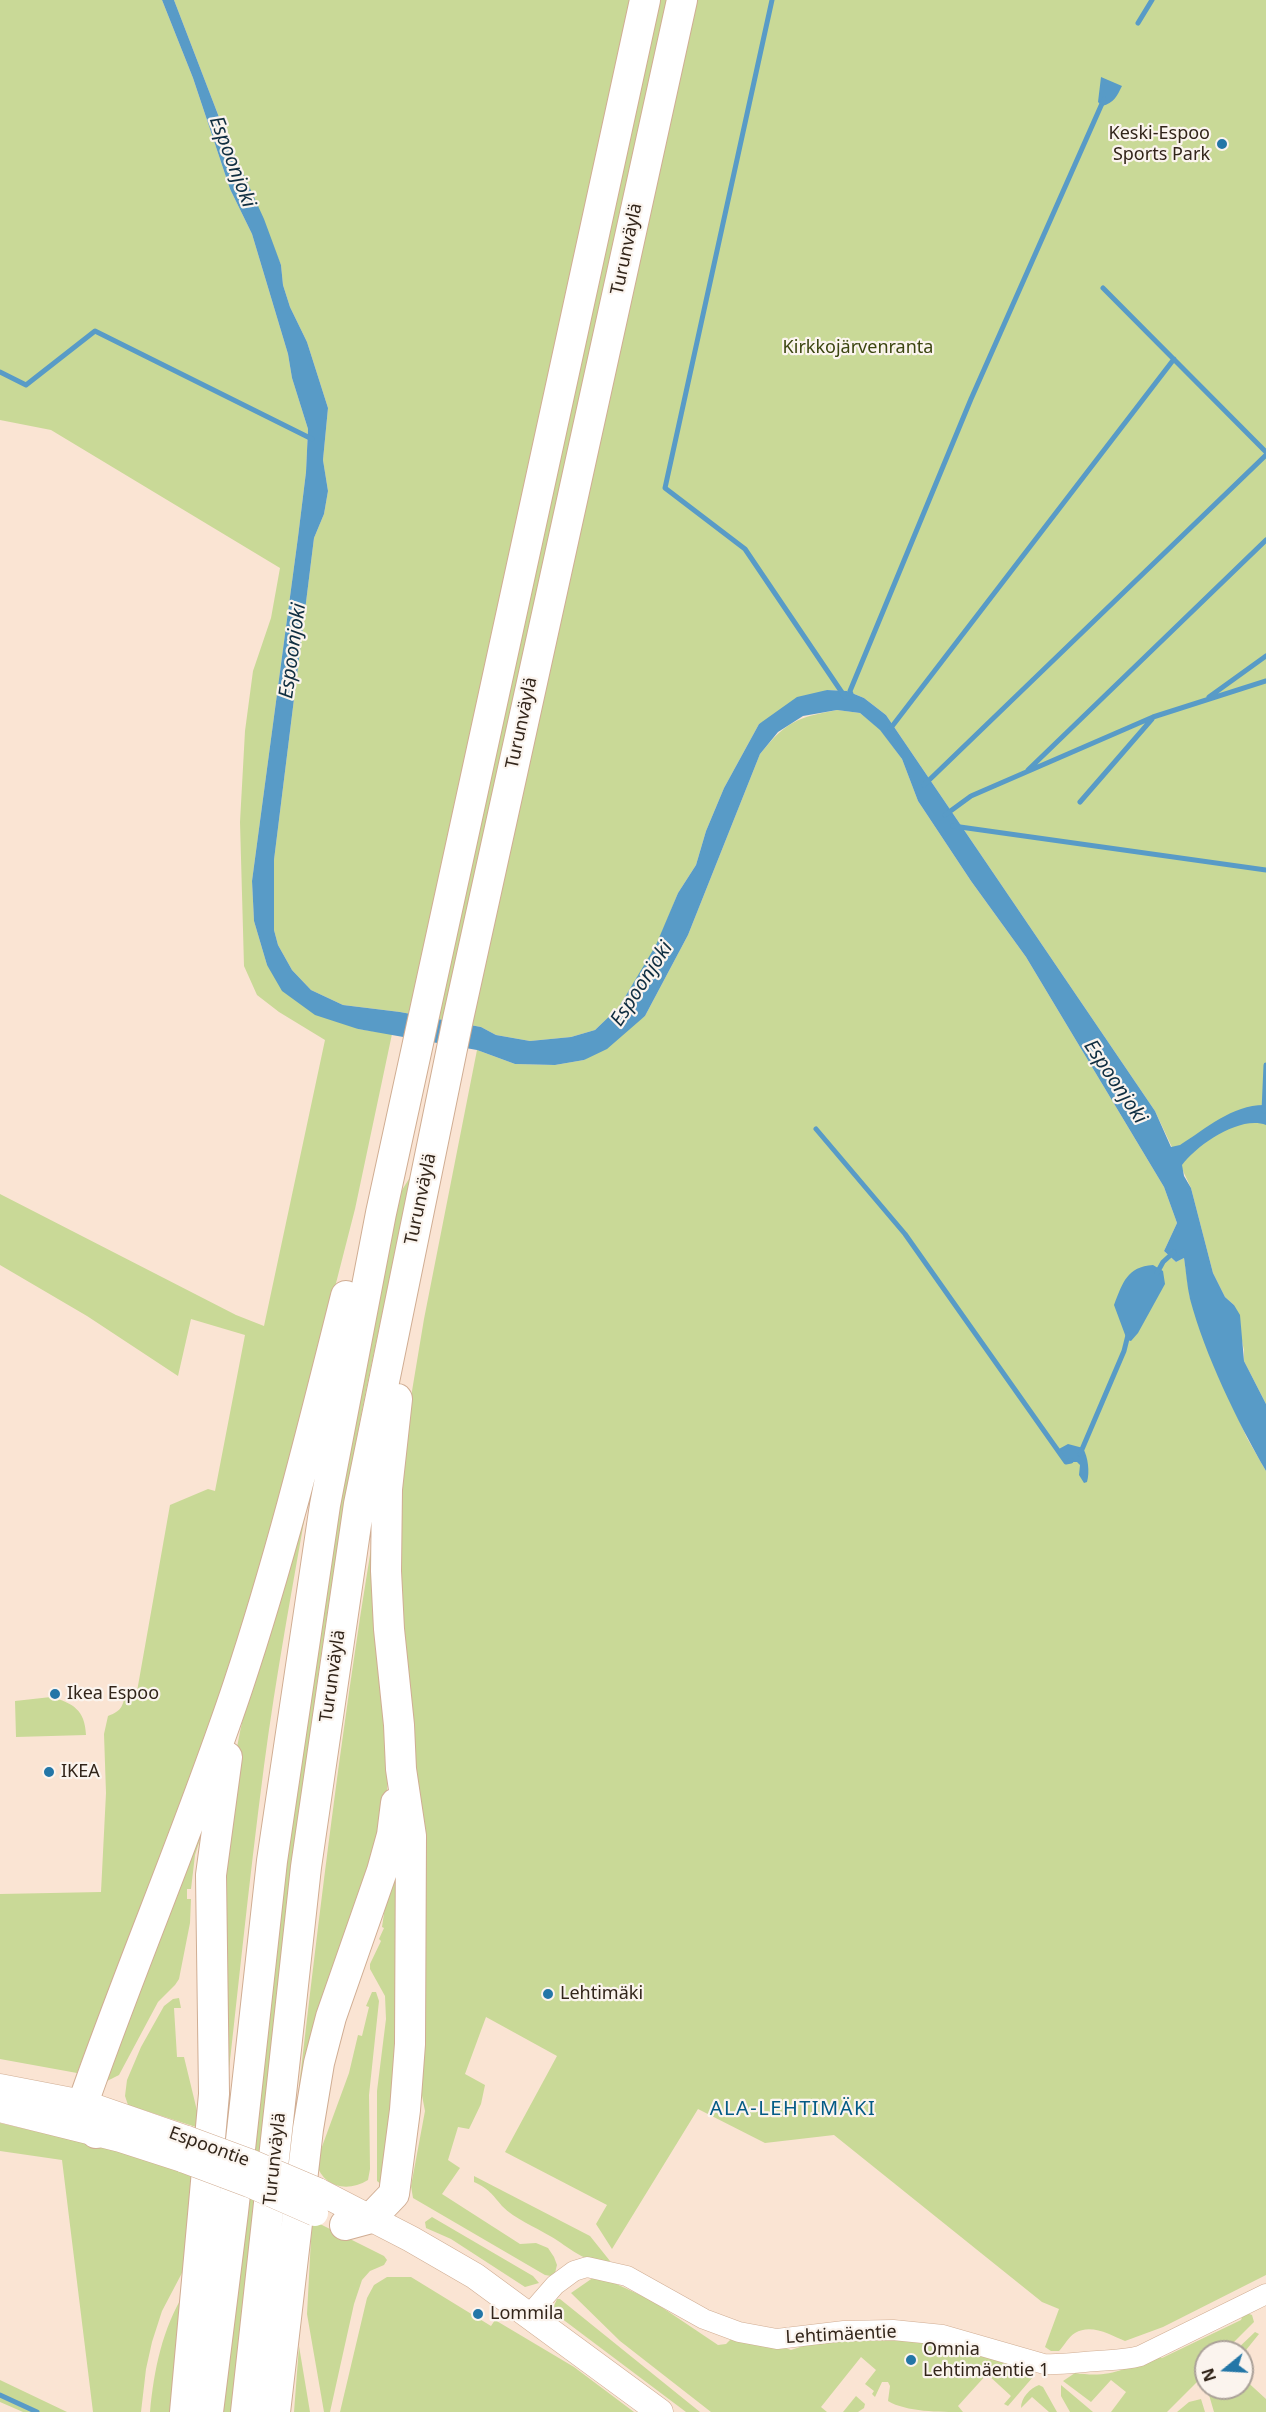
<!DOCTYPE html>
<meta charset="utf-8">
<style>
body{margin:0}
#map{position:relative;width:1266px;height:2412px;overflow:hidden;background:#fae4d3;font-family:"Noto Sans",sans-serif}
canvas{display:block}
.north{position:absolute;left:1194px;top:2340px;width:60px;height:60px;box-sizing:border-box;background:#fbf4ee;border:2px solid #aba199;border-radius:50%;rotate:252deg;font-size:16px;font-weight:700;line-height:24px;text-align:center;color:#32251a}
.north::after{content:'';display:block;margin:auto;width:21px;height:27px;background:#2376a7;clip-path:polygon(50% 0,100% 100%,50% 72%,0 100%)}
</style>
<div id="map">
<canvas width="1266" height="2412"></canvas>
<div class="north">N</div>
</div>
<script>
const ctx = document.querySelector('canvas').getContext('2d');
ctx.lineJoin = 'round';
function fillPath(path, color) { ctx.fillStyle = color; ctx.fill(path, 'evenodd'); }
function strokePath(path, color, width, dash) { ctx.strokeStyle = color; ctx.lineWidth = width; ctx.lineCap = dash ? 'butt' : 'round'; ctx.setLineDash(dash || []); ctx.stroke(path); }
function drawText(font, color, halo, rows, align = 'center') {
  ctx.font = font + ' "Noto Sans",sans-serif'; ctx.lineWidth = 4.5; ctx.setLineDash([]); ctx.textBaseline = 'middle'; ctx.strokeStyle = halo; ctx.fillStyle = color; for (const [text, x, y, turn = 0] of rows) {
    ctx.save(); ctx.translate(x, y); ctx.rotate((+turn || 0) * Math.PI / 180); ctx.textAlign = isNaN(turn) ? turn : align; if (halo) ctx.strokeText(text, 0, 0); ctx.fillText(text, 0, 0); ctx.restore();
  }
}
const green = new Path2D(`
 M 0,0 L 162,0 L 193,78 L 230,189 L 252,234 L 288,354 L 292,378 L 308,429 L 306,472 L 298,537 L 252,881 L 254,921 L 267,965 L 358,1029 L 392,1034 L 355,1209 L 261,1576 L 204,1748 L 77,2073 L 0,2059 L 0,1894 L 101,1892 L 106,1793 L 104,1734 L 108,1716 C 121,1711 123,1707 125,1694 L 136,1697 L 170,1505 L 208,1489 L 215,1491 L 245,1335 L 191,1319 L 178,1376 L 87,1316 L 0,1265 L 0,1194 L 236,1315 L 264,1326 L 325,1040 L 279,1012 L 257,995 L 244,966 L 240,822 L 245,731 L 253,671 L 271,618 L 280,568 L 51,430 L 0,420 Z
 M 174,0 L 1266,0 L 1266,1404 L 1244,1361 L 1244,1350 L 1234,1305 L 1225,1297 L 1213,1273 L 1191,1188 L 1155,1111 L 886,715 L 864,698 L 847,691 L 827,690 L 759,724 L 724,788 L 706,831 L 696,865 L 678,893 L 657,945 L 619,1007 L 595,1030 L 571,1037 L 530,1041 L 496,1035 L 481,1027 L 400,1012 L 343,1005 L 311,990 L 292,970 L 278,945 L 274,930 L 274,860 L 314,538 L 324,514 L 328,491 L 323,460 L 328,408 L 307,342 L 290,307 L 283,285 L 281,265 L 227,138 Z
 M 837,710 L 860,713 L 880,729 L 902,759 L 918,801 L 971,881 L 1026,957 L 1164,1187 L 1177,1223 L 1164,1251 L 1176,1262 L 1184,1258 L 1190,1298 L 1214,1365 L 1247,1438 L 1266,1471 L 1266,2275 L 1163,2327 L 1125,2341 C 1111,2335 1091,2323 1075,2333 C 1069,2336 1064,2346 1059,2351 L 1051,2351 L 1045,2347 L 1059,2309 L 1042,2302 L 834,2135 L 765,2143 L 698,2109 L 612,2249 L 596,2224 L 607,2205 L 505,2152 L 557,2056 L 486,2017 L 465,2074 L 485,2085 L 481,2104 L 469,2129 L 458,2127 L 448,2160 L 460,2168 L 442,2194 L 520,2244 L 536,2243 L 548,2248 L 554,2257 L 557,2265 L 555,2273 L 551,2276 L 545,2275 L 413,2198 L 411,2186 L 425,2111 L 419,2080 L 425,1872 L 406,1675 L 398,1536 L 407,1421 L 424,1319 L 477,1050 L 515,1064 L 555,1065 L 584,1060 L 645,1016 L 688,935 L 760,754 C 787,721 796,718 837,710 Z
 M 412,1174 C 388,1289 361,1404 342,1520 C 307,1730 284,1941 262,2153 L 250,2148 L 272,1940 L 333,1518 L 399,1195 Z
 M 309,1493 C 293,1584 276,1675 264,1766 C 248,1888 236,2010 222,2132 C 222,2010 216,1886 234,1765 C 249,1672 282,1582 309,1493 Z
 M 373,1536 L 388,1780 L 383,1827 L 291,2156 C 315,1949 339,1742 373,1536 Z
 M 51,1697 C 73,1703 85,1710 86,1735 L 16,1737 L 15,1701 Z
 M 205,1824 L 195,1855 L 191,1889 L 187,1889 L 187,1899 L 191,1899 L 190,1923 L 179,1979 L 175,1985 L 158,2002 L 119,2075 L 107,2081 L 103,2080 L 186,1853 Z
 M 398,1854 L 395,2109 L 382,2185 L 377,2181 L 377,2091 L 386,2019 L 385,1996 L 370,1969 L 370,1964 L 381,1941 L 379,1939 L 384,1928 L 382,1927 L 388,1886 Z
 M 372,1992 L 376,1992 L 379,2001 L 369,2095 L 370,2169 L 368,2180 C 347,2193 323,2187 316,2163 L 349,2073 L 358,2035 L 362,2036 L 369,2007 L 366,2006 Z
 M 179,1998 L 181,2008 L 174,2008 L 177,2057 L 184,2057 L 199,2119 L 199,2128 L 128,2105 L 125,2096 L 127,2080 L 141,2047 L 164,2006 L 173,1999 Z
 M 0,2123 L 81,2142 L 93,2143 L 197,2170 L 183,2271 L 162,2311 L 152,2342 L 146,2369 L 141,2412 L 93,2412 L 62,2160 L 0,2151 Z
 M 474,2176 L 590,2236 L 610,2261 L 608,2264 C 585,2263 569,2247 550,2236 C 535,2227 515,2219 502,2206 C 492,2194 489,2189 474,2182 Z
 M 245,2189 L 257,2194 L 233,2412 L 218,2412 Z
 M 432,2217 L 533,2276 L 539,2283 L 525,2287 L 451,2239 L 426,2228 L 425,2222 Z
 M 312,2220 L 384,2256 L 387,2260 L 384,2265 L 370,2271 L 362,2280 L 354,2304 L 330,2412 L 324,2412 L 307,2314 Z
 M 597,2275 L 651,2300 L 718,2345 L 726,2344 L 732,2338 L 780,2346 L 791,2350 L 803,2346 L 808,2338 L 916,2338 L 1037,2369 L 1033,2377 L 1008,2406 L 1004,2404 L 1011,2396 L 987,2374 L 958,2406 L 963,2412 C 940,2412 906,2412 888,2401 L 890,2386 L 888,2382 L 882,2382 L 875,2397 L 872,2394 L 874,2391 L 865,2384 L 876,2370 L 861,2357 L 821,2407 L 827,2412 L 711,2412 L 620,2341 L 571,2293 Z
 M 387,2277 L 411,2277 L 491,2326 L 495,2320 L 574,2367 L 634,2412 L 340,2412 L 367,2298 L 374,2285 Z
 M 185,2292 L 174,2412 L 150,2412 C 154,2370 162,2329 185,2292 Z
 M 557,2299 L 560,2299 L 700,2412 L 686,2412 L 557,2315 L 553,2308 Z
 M 1244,2312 L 1252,2315 L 1254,2322 L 1224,2352 L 1206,2352 L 1206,2373 L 1167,2412 L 1111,2412 L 1126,2392 L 1111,2380 L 1091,2402 L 1063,2381 L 1075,2373 C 1109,2378 1124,2370 1155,2355 L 1162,2358 L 1241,2320 Z
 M 1255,2332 L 1259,2334 L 1242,2355 L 1242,2352 L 1234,2352 Z
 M 299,2346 L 310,2412 L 294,2412 Z
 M 1242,2377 L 1266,2399 L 1266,2412 L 1214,2412 L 1207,2388 L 1242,2388 Z
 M 0,2380 L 67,2412 L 23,2412 L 0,2402 Z
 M 1061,2384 L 1061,2385 L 1093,2412 L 1070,2412 L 1061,2396 Z
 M 1039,2385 L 1043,2387 L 1057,2412 L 1049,2412 L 1032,2397 L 1021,2408 C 1021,2398 1030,2388 1039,2385 Z
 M 856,2396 L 865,2404 L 864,2408 L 858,2412 L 843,2412 Z
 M 1201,2399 L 1205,2412 L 1177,2412 L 1189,2402 Z`);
const water = new Path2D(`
 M 162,0 L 174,0 L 227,138 L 264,219 L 281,265 L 283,285 L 290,307 L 307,342 L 328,408 L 323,460 L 328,491 L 324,514 L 314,538 L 274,860 L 274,930 L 278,945 L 292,970 L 311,990 L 343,1005 L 400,1012 L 481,1027 L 496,1035 L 530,1041 L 571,1037 L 595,1030 L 619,1007 L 656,945 L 678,893 L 696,865 L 706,831 L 724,788 L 759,724 L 797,697 L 827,690 L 847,691 L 864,698 L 886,715 L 1155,1111 L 1171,1147 L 1180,1145 C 1207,1128 1233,1104 1266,1105 L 1266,1125 C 1240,1115 1197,1145 1182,1165 L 1184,1176 L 1191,1188 L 1213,1273 L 1225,1297 L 1234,1305 L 1240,1315 L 1244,1361 L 1266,1404 L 1266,1471 C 1237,1421 1205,1355 1190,1299 C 1187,1286 1186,1271 1184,1258 L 1176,1262 L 1164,1251 L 1177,1223 L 1164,1187 L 1026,957 L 971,881 L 918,801 L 902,759 L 880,730 L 860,713 L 837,710 L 803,716 L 778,732 L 760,754 L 688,935 L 645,1016 L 607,1049 L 584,1060 L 555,1065 L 515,1064 L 477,1050 L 358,1029 L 315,1015 L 282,991 L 267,965 L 254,921 L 252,881 L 298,537 L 306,472 L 308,429 L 292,378 L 288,354 L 252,234 L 230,189 L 193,78 Z
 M 1101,77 L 1122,86 C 1117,96 1114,103 1102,106 L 1098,102 Z
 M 1153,1265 L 1163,1271 L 1165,1284 L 1138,1333 L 1131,1341 L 1127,1340 L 1114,1305 C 1123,1282 1127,1267 1153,1265 Z
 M 1068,1444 L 1083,1448 C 1088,1457 1090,1472 1087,1482 L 1084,1483 L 1079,1475 L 1080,1465 L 1077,1462 L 1066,1462 L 1057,1450 Z`);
const stream = new Path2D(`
 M 772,0 L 665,488 L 745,549 L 845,697
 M 1138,23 L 1152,0
 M 1103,288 L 1266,452
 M 0,372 L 26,385 L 95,331 L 312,439
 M 852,697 L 850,691 L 971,399 L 1104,99
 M 1209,697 L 1266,656
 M 890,729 L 1174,359
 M 1028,770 L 1266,540
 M 924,785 L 1266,455
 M 1080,802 L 1152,719
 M 945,815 L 971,796 L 1153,717 L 1266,681
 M 953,826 L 1266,870
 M 1264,1111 L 1266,1065
 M 816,1129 L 905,1234 L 1066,1462 L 1071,1461
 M 1157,1273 L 1163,1262 L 1174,1252
 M 1080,1454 L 1124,1351 L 1128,1335
 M 0,2395 L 37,2412`);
const minor = new Path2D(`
 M 528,2316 L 555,2285 L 574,2271 L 587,2267 L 627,2276 L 704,2319 L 739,2332 L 777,2339 L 844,2331 L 893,2330 L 943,2335 L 1044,2364 C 1062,2365 1079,2362 1097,2361 C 1113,2360 1125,2360 1140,2356 L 1266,2294`);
const major = new Path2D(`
 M 0,2087 L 83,2103 L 187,2139
 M 0,2109 L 120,2139 L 185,2160
 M 318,2191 L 411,2239 L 475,2276 L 660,2412`);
const highway = new Path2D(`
 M 96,2133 L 83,2103 C 132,1963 191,1827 238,1686 C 281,1557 313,1427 346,1296
 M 345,2225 L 371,2218 L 394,2194 L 405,2110 L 410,2044 L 411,1836 L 401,1769 L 399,1725 L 389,1629 L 386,1571 L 387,1489 L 397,1399
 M 185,2412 L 214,2094 L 211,1875 L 227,1757
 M 208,2412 L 233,2212 L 272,1861 L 325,1505 L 381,1213 L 645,0
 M 246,2412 L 306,1867 L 359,1504 L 458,1019 L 682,0
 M 275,2412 L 308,2129 L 319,2063 L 331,2017 L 382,1871 L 392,1835 L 396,1803`);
const majorBridge = new Path2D(`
 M 187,2139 L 252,2163 L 318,2191
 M 185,2160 L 249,2184 L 315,2213`);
const markers = [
 [1222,144,6,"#2376a7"],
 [55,1694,6,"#2376a7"],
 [49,1772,6,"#2376a7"],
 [548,1994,6,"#2376a7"],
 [478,2314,6,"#2376a7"],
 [911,2360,6,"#2376a7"]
];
const poiNames = [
 ["Keski-Espoo",1210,134,"right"],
 ["Sports Park",1210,155,"right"],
 ["Ikea Espoo",67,1694],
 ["IKEA",61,1772],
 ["Lehtimäki",560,1994],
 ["Lommila",490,2314],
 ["Omnia",923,2350],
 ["Lehtimäentie 1",923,2371]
];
const streetNames = [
 ["Turunväylä",627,249,-78],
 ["Turunväylä",522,723,-78],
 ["Turunväylä",421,1199,-78],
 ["Turunväylä",333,1676,-82],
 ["Espoontie",209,2147,20],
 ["Turunväylä",275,2159,-84],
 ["Lehtimäentie",841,2335,-3]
];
const parkNames = [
 ["Kirkkojärvenranta",858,348]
];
const waterNames = [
 ["Espoonjoki",232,162,69],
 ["Espoonjoki",293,651,-82],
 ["Espoonjoki",642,984,-57],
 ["Espoonjoki",1115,1082,56]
];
const neighbourhoodNames = [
 ["ALA-LEHTIMÄKI",793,2109]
];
fillPath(green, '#c9d997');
fillPath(water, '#589bc7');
strokePath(stream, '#589bc7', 5);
strokePath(minor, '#d0ad93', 21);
strokePath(major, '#d0ad93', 27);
strokePath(highway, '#d0ad93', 32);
strokePath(minor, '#fff', 20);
strokePath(major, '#fff', 26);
strokePath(highway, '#fff', 30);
strokePath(majorBridge, '#d0ad93', 27, []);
strokePath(majorBridge, '#fff', 26);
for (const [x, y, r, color] of markers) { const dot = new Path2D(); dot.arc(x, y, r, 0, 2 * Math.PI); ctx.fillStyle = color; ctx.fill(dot); strokePath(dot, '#fbf4ee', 2); }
drawText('18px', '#32251a', '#fbf4ee', poiNames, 'left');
drawText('18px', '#32251a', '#fbf4ee', streetNames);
drawText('18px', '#3b4510', '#fbf4ee', parkNames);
drawText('italic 20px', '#102e41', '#fbf4ee', waterNames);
ctx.letterSpacing = '1.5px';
drawText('20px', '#045b86', '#fbf4ee', neighbourhoodNames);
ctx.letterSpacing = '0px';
</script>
